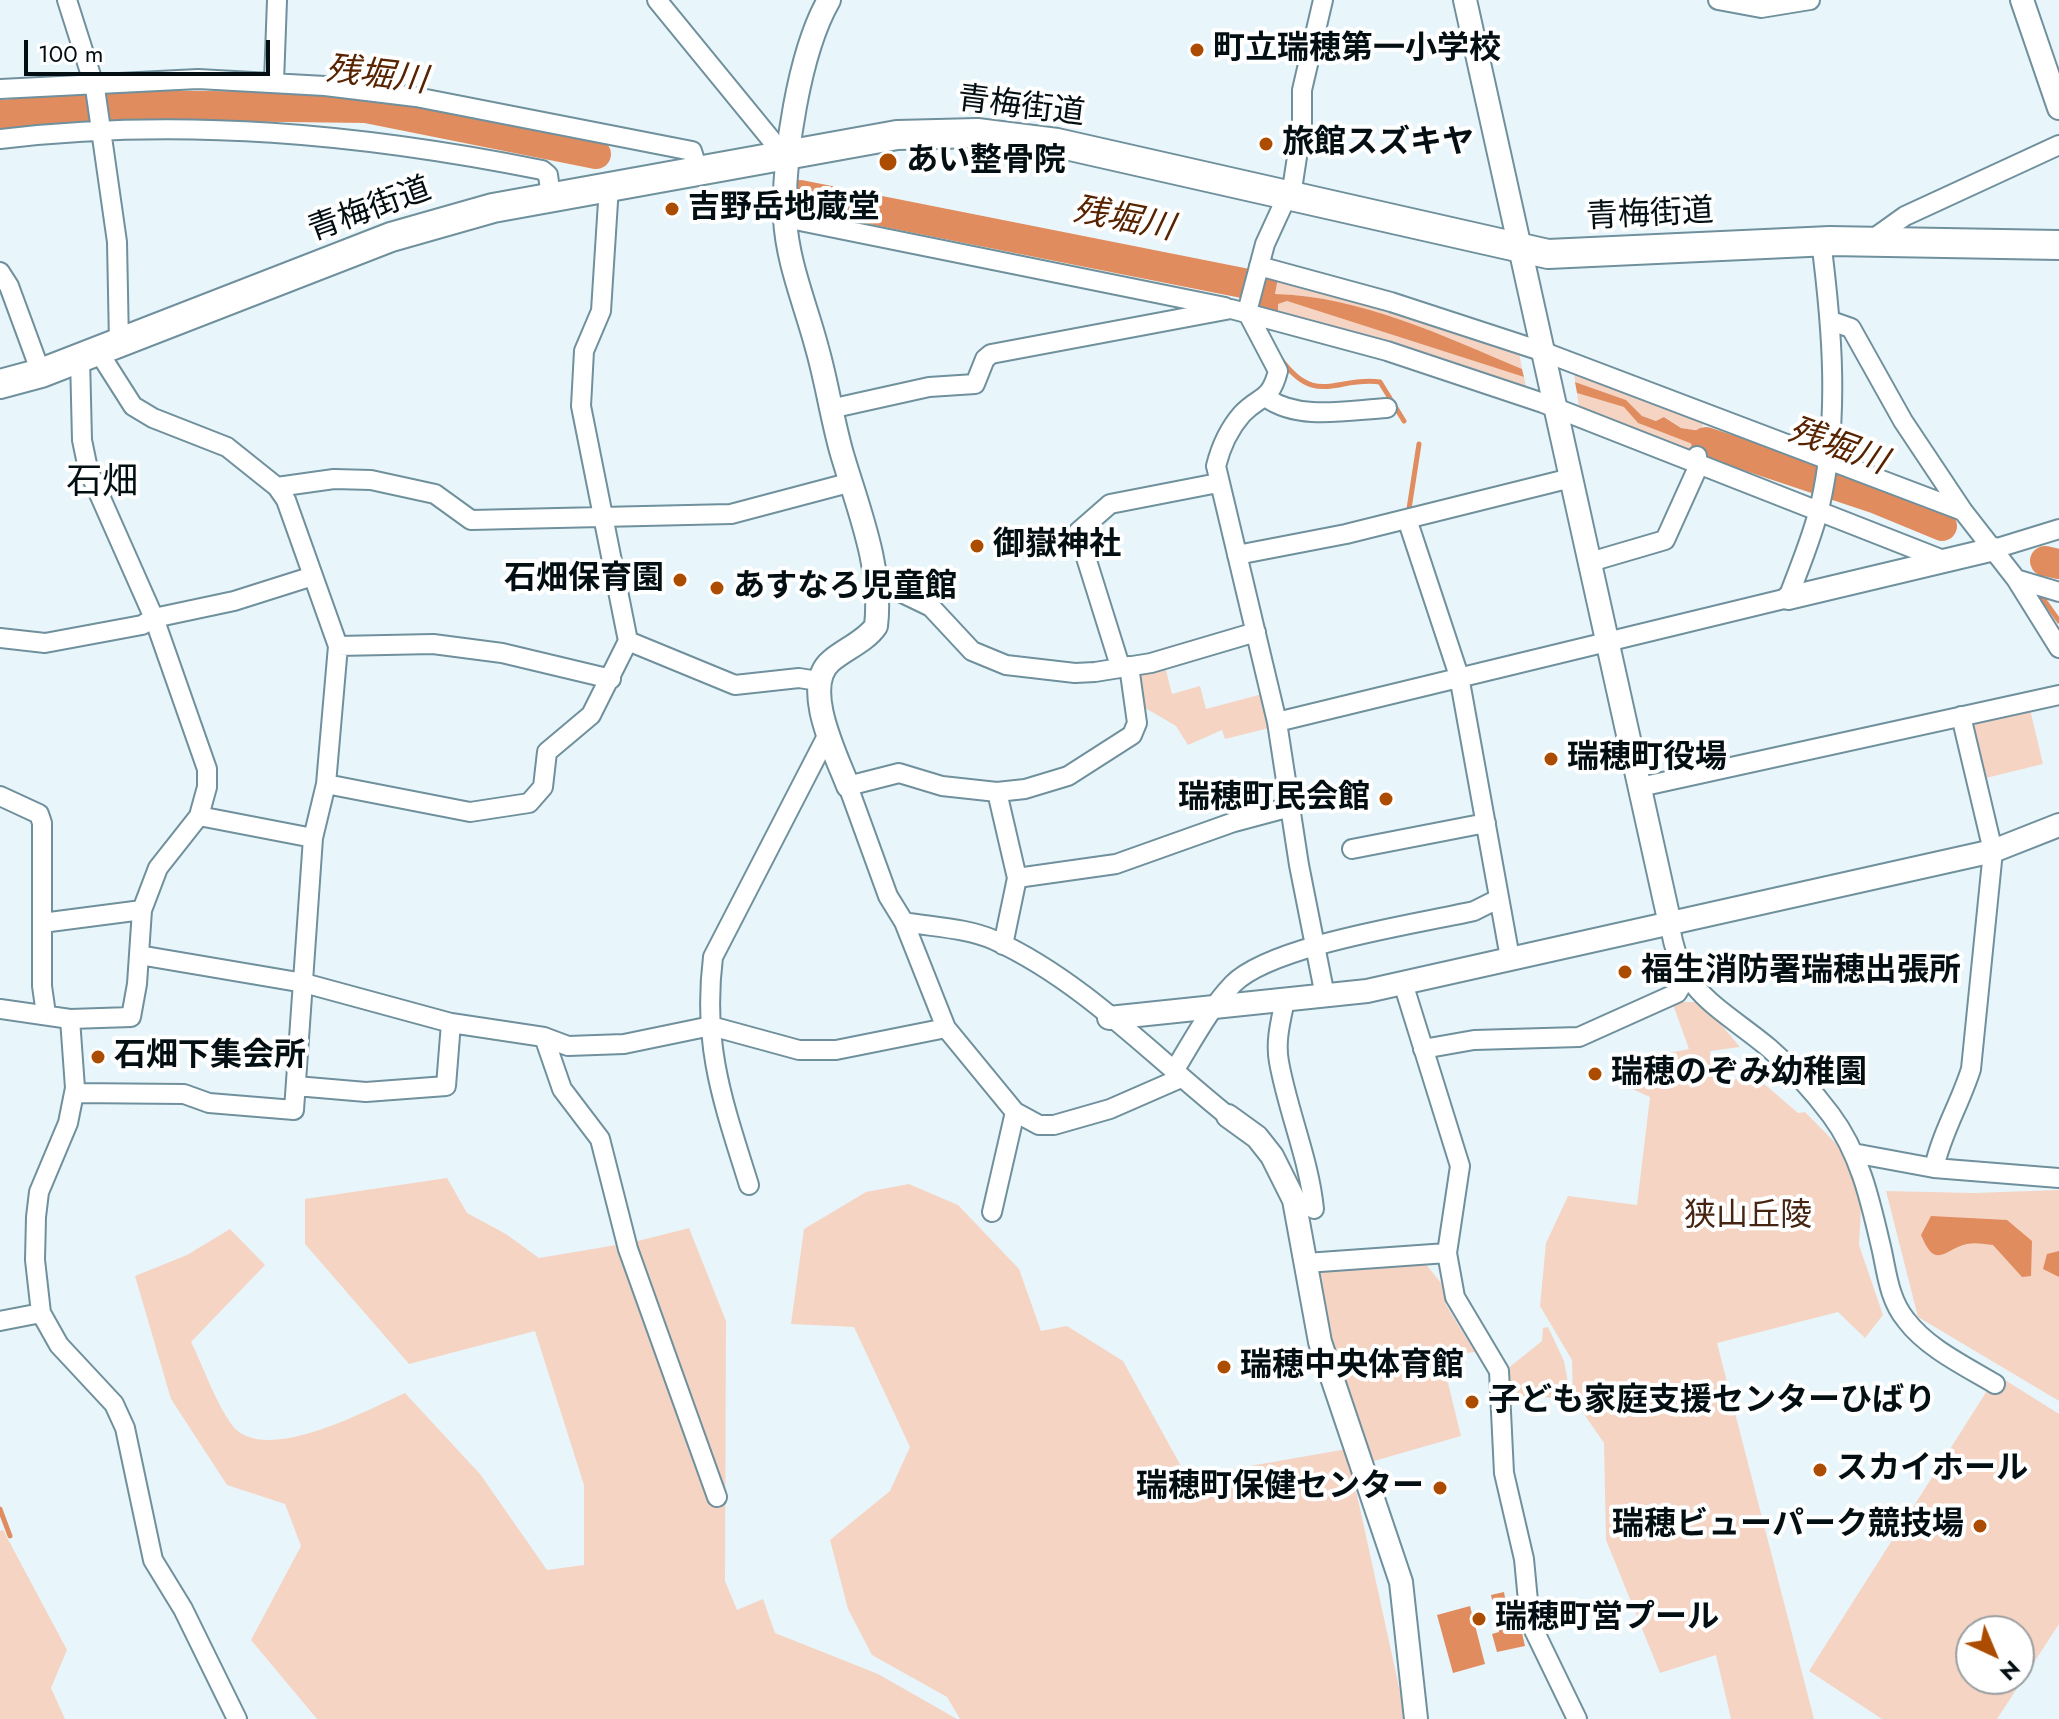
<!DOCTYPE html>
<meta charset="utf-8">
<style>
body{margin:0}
#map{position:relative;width:2059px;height:1719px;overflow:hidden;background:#e8f6fb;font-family:Jost,sans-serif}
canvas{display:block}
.north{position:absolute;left:1955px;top:1615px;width:80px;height:80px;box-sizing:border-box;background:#fff;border:2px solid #9b9fa1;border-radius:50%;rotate:136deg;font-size:22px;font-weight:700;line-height:32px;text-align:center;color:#040f13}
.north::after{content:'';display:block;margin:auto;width:28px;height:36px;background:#ac4c00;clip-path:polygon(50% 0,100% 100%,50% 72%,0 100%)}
.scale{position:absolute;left:24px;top:40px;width:246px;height:36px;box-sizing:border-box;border:4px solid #040f13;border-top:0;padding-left:10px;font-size:24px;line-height:28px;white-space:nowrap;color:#040f13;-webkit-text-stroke:6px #fff;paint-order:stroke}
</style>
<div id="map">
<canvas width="2059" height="1719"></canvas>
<div class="north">N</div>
<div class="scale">100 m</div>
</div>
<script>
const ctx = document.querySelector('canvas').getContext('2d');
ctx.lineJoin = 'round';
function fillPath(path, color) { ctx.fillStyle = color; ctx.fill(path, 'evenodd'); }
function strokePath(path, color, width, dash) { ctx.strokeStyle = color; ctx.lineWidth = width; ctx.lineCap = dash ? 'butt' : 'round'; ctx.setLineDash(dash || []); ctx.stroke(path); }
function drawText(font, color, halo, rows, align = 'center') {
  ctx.font = font + ' Jost,"Noto Sans JP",sans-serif'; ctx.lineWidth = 8; ctx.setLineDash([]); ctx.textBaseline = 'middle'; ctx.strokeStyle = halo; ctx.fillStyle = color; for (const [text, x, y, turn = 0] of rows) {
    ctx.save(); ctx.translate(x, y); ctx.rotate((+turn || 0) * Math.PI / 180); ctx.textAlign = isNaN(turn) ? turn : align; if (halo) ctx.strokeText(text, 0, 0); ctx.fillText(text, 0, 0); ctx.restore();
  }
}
const green = new Path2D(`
 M 1278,278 L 1519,352 L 1522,369 C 1444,336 1359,296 1275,294 Z
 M 1287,301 L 1524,377 L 1526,387 L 1399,345 L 1278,311 L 1278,304 Z
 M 1574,371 L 1704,422 L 1701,431 L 1681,428 L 1665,417 L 1657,421 L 1642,416 L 1626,400 L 1575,382 Z
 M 1577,393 L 1625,407 L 1638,423 L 1695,445 L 1692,452 L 1579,407 Z
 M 1165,666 L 1172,694 L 1200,686 L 1206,709 L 1266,693 L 1273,727 L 1225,739 L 1222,730 L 1188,745 L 1176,726 L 1140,705 L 1139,671 Z
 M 2029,705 L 2043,764 L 1986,778 L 1971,720 Z
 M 1672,1002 L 1702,1002 L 1740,1047 L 1710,1051 L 1713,1076 L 1763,1083 L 1798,1113 L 1805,1112 L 1863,1171 L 1859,1245 L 1883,1315 L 1865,1338 L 1838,1312 L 1717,1343 L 1814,1719 L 1731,1719 L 1716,1655 L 1660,1673 L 1606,1540 L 1604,1443 L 1573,1398 L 1572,1360 L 1540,1306 L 1546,1243 L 1568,1196 L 1637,1205 L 1650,1097 L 1621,1084 L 1620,1063 L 1689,1049 Z
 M 447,1178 L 467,1213 L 506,1234 L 539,1258 L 634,1242 L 689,1228 L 726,1321 L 725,1581 L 737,1610 L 763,1599 L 775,1633 L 878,1674 L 957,1719 L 317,1719 L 251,1640 L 301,1546 L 285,1504 L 227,1485 L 171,1399 L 135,1276 L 187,1255 L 230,1229 L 265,1265 L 191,1342 C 204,1368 215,1402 232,1425 C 264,1467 369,1409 405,1393 L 480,1474 L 547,1570 L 584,1565 L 584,1485 L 535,1331 L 409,1364 L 305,1244 L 305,1199 Z
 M 909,1184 L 958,1205 L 1019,1269 L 1041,1331 L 1067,1326 L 1123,1361 L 1187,1477 L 1347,1449 L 1406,1719 L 960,1719 L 947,1697 L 872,1655 L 848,1609 L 830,1540 L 890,1491 L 910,1447 L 854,1327 L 791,1324 L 804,1229 L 866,1192 Z
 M 2059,1190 L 2059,1401 L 1918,1317 L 1886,1191 L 1974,1193 Z
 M 1425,1263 L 1441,1283 L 1446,1305 L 1475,1352 L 1458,1354 L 1464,1374 L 1447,1379 L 1461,1436 L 1367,1463 L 1324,1341 L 1313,1271 Z
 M 1548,1327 L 1564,1361 L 1571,1399 L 1509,1395 L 1507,1369 L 1542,1341 L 1543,1328 Z
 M 1997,1375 L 2059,1414 L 2059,1624 L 1997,1719 L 1882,1719 L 1809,1671 ZM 1971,1631 L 2019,1631 L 2019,1679 L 1971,1679 Z
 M 3,1530 L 67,1650 L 51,1688 L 65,1719 L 0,1719 L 0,1531 Z`);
const water = new Path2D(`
 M 1266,273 L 1278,278 L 1275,294 C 1360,296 1444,336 1522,369 L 1524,377 L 1287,301 L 1278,304 L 1278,311 L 1257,309 Z
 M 1575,382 L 1626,400 L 1642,416 L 1656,421 L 1664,417 L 1681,428 L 1701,431 L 1695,445 L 1638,423 L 1624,407 L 1577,393 Z
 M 1931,1216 L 2007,1220 L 2032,1241 L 2031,1276 L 2022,1277 L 1993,1245 C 1985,1244 1975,1242 1967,1244 C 1944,1249 1936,1271 1921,1235 Z
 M 2059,1251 L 2059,1277 L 2043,1269 L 2047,1254 Z
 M 1504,1592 L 1506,1603 L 1515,1602 L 1525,1646 L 1497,1652 L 1492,1634 L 1499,1632 L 1491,1595 Z
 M 1470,1606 L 1485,1664 L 1453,1673 L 1437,1615 Z`);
const stream = new Path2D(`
 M 1280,358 C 1316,408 1336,376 1380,382 L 1404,421
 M 1409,509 L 1419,444
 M 2039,580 L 2045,561
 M 2039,593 L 2059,621
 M 0,1509 L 10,1536`);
const river = new Path2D(`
 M 0,115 L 130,105 L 366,108 L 596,154
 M 800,195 L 1243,283
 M 1706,442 L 1874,498 L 1942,526
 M 2045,561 L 2059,564`);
const minor = new Path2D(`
 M 67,0 L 95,88 L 117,242 L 119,343
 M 657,0 L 774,143 L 787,154
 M 1323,0 L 1302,90 L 1302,124 L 1293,183 L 1265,244 L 1247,312 L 1278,371 C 1270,402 1260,395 1242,414 C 1228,430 1221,446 1216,466 L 1277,722 L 1299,865 L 1325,996
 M 1718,0 L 1761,8 L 1810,0
 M 274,82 L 277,0
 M 0,89 L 198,79 L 325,86 L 416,97 L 692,151 L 698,170
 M 0,139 C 182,117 363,134 542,170 L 548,175 L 551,197
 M 785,218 L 1225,307
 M 1870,241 L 1905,216 L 2059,145
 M 1259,266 L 1391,302 L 1544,352 L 1963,511
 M 0,272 L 9,286 L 41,373
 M 1831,321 L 1851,328 L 1903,421 L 1963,511 L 2016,579 L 2059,648
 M 1267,398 C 1299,421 1349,410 1387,408
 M 830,409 L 929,387 L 975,384 L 985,359 L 991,354 L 1231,309 L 1387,351 L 1543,403 L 1943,560
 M 277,487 L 334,479 L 371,480 L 435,494 L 471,520 L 731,514 L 852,482
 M 1407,519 L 1459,676 L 1510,958
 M 1994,549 L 2059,529
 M 1237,555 L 1346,534 L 1571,478
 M 1590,562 L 1665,540 L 1698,467 L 1697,456
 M 873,579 L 931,607 L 972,651 L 1006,665 L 1075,673 L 1095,672 L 1151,663 L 1256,632
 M 2016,579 L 2059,592
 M 0,638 L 45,643 L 142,625 L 154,618 L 234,601 L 313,576
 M 628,641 L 735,685 L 799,678 L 818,681
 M 338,646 L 433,644 L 502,653 L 611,679
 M 1120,666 L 1078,532 L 1110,504 L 1218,483
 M 1129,666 L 1137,723 L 1132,735 L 1068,776 L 1025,789 L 997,792 L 942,786 L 899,773 L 848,786 L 888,896 L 904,922 L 946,1028 L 1015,1112 L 1039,1125 L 1054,1125 L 1110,1109 L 1181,1078
 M 1277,722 L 1788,598 C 1799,568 1813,536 1820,505 C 1840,420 1832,326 1821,241
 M 326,784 L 470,812 L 529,803 L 543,787 L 547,752 L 591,715 L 628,641 L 581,406 L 584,351 L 601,311 L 609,186
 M 1640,787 L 2059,695
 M 997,792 L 1017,878 L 1003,945
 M 0,796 L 39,814 L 42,823 L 42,986 L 46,1014
 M 199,816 L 313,838
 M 1352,849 L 1486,823
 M 1017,878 L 1116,864 L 1234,822 L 1290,807
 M 904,922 C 932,927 967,928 994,940 C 1082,980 1153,1056 1228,1116
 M 42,923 L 142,910
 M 1670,924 C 1678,992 1721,1008 1769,1048 C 1791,1067 1813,1091 1831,1115 C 1861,1155 1871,1204 1882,1251 C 1887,1275 1890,1301 1906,1320 C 1927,1348 1965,1366 1995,1384
 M 139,955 L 304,983 L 451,1023 L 544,1037 L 568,1046 L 624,1044 L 711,1026 L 799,1050 L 836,1050 L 946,1028
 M 1403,983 L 1460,1166 L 1447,1253 L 1455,1297 L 1499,1371 L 1504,1473 L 1524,1559 L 1530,1622 L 1577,1719
 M 1285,1000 C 1281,1020 1275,1041 1279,1062 C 1288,1112 1309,1159 1314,1209
 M 0,1009 L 70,1019 L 131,1017 L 137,984 L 142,910 L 158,868 L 199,816 L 207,787 L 207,769 L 154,618 L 88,469 L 82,440 L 80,358
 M 70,1019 L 75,1088 L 68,1123 L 39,1192 L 36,1217 L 35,1260 L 41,1313 L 59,1345 L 114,1404 L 125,1428 L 153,1560 L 183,1609 L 237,1719
 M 544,1037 L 562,1089 L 600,1139 L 628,1249 L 717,1497
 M 1423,1049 L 1474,1040 L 1579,1037 L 1677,993 L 1686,978
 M 1174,1071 C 1192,1042 1209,1009 1233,984 C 1272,945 1417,924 1474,911 L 1498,899
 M 296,1086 L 366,1092 L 446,1086 L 451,1023
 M 74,1093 L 184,1094 L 209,1103 L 294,1110 L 313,838 L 326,784 L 338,646 L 286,500 L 277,487 L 227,447 L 153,418 L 133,406 L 98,351
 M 1853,1153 L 1934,1168 L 2059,1178
 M 1934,1168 C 1942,1132 1960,1104 1971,1069 L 1993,851 L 1961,716
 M 749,1185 C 723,1102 702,1046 713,957 L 828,734
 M 992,1212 L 1015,1112
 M 1306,1263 L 1447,1253
 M 0,1321 L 41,1313`);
const tertiary = new Path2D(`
 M 829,0 C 799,52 783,158 785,218 C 787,262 806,306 817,348 C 827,383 832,419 842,454 C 858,508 883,569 876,626 C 866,641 845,649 831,661 C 801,686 836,755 848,786
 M 1465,0 L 1670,924
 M 2022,0 L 2059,108
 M 1788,598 L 1994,549
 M 1109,1018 L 1367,991 L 1993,851 L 2059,825
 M 1228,1116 L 1257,1137 L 1272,1156 L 1294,1200 L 1320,1342 L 1401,1582 L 1416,1719`);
const primary = new Path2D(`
 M 0,384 L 41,373 L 391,237 L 493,208 L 897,135 L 977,133 L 1057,143 L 1548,254 L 1830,241 L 2059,245`);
const markers = [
 [1197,50,8,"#ac4c00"],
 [1266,144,8,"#ac4c00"],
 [888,162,10,"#ac4c00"],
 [672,209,8,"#ac4c00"],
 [977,546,8,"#ac4c00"],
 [680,580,8,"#ac4c00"],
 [717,588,8,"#ac4c00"],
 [1551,759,8,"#ac4c00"],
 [1386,799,8,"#ac4c00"],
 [1625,972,8,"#ac4c00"],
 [98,1057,8,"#ac4c00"],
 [1595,1074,8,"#ac4c00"],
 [1224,1367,8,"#ac4c00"],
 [1472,1402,8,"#ac4c00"],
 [1820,1470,8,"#ac4c00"],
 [1440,1488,8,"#ac4c00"],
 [1980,1526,8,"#ac4c00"],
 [1479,1619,8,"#ac4c00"]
];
const poiNames = [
 ["町立瑞穂第一小学校",1213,50],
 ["旅館スズキヤ",1282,144],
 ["あい整骨院",906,162],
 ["吉野岳地蔵堂",688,209],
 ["御嶽神社",993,546],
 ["石畑保育園",664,580,"right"],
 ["あすなろ児童館",733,588],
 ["瑞穂町役場",1567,759],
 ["瑞穂町民会館",1370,799,"right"],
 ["福生消防署瑞穂出張所",1641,972],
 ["石畑下集会所",114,1057],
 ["瑞穂のぞみ幼稚園",1611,1074],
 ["瑞穂中央体育館",1240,1367],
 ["子ども家庭支援センターひばり",1488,1402],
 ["スカイホール",1836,1470],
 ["瑞穂町保健センター",1424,1488,"right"],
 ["瑞穂ビューパーク競技場",1964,1526,"right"],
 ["瑞穂町営プール",1495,1619]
];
const streetNames = [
 ["青梅街道",1021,108,7],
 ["青梅街道",370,211,-20],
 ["青梅街道",1650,216,-3]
];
const parkNames = [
 ["狭山丘陵",1748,1217]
];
const waterNames = [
 ["残堀川",376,77,7],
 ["残堀川",1123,221,11],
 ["残堀川",1837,448,20]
];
const quarterNames = [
 ["石畑",102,484]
];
fillPath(green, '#f5d4c3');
fillPath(water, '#e18c5e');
strokePath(stream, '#e18c5e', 5);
strokePath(river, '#e18c5e', 30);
strokePath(minor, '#6f909c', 22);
strokePath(tertiary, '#6f909c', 26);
strokePath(primary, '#6f909c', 32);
strokePath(minor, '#fff', 18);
strokePath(tertiary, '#fff', 22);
strokePath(primary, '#fff', 28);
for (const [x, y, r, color] of markers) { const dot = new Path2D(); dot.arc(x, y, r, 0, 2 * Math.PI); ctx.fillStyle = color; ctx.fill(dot); strokePath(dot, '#fff', 3); }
drawText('bold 32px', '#040f13', '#fff', poiNames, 'left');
drawText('32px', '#040f13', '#fff', streetNames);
drawText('32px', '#462411', '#fff', parkNames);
drawText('italic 34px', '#582300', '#fff', waterNames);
drawText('36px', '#040f13', '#fff', quarterNames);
</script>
